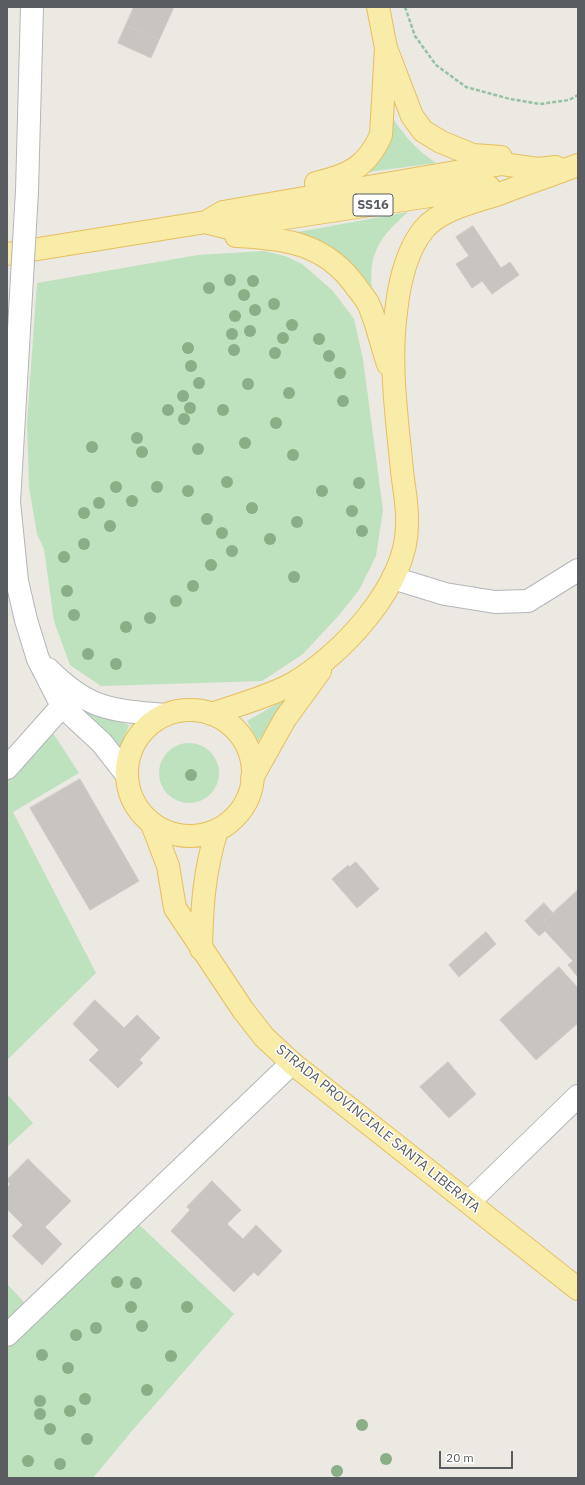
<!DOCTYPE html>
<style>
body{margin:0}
#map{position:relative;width:585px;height:1485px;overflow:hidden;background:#ebe9e1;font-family:"IBM Plex Sans",sans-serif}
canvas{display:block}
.frame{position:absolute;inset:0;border:8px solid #595c60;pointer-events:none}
.scale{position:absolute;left:439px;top:1451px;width:74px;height:18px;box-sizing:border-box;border:2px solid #595c60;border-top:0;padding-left:5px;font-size:12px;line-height:14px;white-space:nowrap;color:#595c60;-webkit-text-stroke:3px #fff;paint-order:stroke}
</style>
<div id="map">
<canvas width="585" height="1485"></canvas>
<div class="frame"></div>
<div class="scale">20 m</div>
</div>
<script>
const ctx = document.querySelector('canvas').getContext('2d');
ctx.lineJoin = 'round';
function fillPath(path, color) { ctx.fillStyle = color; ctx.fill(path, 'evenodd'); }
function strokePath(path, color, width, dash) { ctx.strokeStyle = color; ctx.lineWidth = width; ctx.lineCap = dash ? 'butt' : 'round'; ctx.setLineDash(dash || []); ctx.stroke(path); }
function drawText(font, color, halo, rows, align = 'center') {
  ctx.font = font + ' "IBM Plex Sans",sans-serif'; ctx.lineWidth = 3; ctx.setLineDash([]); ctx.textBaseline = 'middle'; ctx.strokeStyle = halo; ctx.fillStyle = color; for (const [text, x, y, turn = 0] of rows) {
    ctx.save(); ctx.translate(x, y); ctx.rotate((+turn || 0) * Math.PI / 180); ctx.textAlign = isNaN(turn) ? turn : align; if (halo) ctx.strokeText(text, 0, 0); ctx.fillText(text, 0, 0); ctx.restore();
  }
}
const green = new Path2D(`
 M 392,117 C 404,136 418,151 436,163 L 361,173 Z
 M 408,212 C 372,244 367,259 374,307 L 296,237 L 298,232 Z
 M 264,251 L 285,256 L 302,264 L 333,291 L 354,319 L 363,359 L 383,510 L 376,556 L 359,590 L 340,614 L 303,654 L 262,681 L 101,686 L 70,665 L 54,621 L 44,549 L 37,534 L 29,487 L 27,423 L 37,283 L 198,255 Z
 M 291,696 L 258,741 L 247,721 Z
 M 69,702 L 129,725 L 120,749 Z
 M 49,727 L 79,773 L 13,812 L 96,973 L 7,1060 L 7,776 Z
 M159 773a30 30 0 1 1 60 0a30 30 0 1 1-60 0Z
 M 7,1094 L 33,1123 L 7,1147 Z
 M 132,1218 L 234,1314 L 131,1432 L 93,1478 L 7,1478 L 7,1337 Z
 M 7,1284 L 24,1302 L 7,1320 Z`);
const building = new Path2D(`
 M 134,7 L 174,7 L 159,40 L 126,25 Z
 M 126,25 L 159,40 L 151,58 L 118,43 Z
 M 473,226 L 501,268 L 510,262 L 519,275 L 492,294 L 482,281 L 472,288 L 456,264 L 469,256 L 456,237 Z
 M 80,779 L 139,881 L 90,910 L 30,808 Z
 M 356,862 L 379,889 L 357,908 L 332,879 L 348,865 L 349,867 Z
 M 577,891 L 578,891 L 578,977 L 568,965 L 573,961 L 545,931 L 550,927 L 544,921 Z
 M 544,903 L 553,913 L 544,921 L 550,927 L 539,936 L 525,921 Z
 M 486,932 L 496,944 L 459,977 L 449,965 Z
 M 559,967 L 578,988 L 578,1023 L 536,1060 L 500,1020 Z
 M 95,1000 L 124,1028 L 137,1015 L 160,1038 L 139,1060 L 143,1063 L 118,1088 L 89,1060 L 99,1050 L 73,1024 Z
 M 448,1062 L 476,1094 L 449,1118 L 420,1087 Z
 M 28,1159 L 71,1201 L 45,1227 L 62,1244 L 42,1265 L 12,1236 L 23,1225 L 7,1209 L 7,1188 L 10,1184 L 7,1180 Z
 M 212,1181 L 241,1210 L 227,1224 L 243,1239 L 256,1225 L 282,1251 L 258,1276 L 254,1272 L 234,1292 L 171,1231 L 190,1210 L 187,1207 Z`);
const path = new Path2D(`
 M 405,7 L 415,36 L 436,65 L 466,87 L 510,99 L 540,104 L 569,100 L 578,95`);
const minor = new Path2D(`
 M 27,191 L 32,7
 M 20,312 L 9,502 L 17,581 L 26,620 L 38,659 L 62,706 L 102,743 L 127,775
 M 393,578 L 445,594 L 495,602 L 528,601 L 578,570
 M 48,669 C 89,710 110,710 165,715
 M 7,768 L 62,706
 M 469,1202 L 578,1096
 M 7,1335 L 292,1063`);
const major = new Path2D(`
 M 378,7 L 386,48 L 412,116 L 423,131 L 441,142 L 473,155 L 501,157
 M 316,183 C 349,175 367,167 381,135 L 386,48
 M 209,223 L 225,227 L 489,187
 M 236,236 C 286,238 327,244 357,288 C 361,293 365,298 368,303 C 377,322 381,344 388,364
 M 7,254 L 206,222 L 223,212 L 502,164 L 538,169 L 556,167
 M127 773a63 63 0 1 1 126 0a63 63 0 1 1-126 0Z
 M 211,714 C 237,705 265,698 290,685 C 340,657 407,586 407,525 C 408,507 404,489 402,471 C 397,418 389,365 396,312 C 399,284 406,251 424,229 C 441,209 475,202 499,194 C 525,184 552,175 578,165
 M 252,778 L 285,719 L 320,671
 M 152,824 L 168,866 L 175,908 L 243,1010 L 264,1037 L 292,1063 L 578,1289
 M 201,949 C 202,905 204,872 217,830`);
const minorBridge = new Path2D(`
 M 20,312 L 27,191`);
const trees = [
 [230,280],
 [253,281],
 [209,288],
 [244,295],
 [274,304],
 [255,310],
 [235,316],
 [292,325],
 [250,331],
 [232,334],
 [283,338],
 [319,339],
 [188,348],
 [234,350],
 [275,353],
 [329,356],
 [191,366],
 [340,373],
 [199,383],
 [248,384],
 [289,393],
 [183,396],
 [343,401],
 [190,408],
 [168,410],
 [223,410],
 [184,419],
 [276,423],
 [137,438],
 [245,443],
 [92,447],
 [198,449],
 [142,452],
 [293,455],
 [227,482],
 [359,483],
 [116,487],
 [157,487],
 [188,491],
 [322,491],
 [132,501],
 [99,503],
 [252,508],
 [352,511],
 [84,513],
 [207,519],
 [297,522],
 [110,526],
 [362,531],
 [222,533],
 [270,539],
 [84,544],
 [232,551],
 [64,557],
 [211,565],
 [294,577],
 [193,586],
 [67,591],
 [176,601],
 [74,615],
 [150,618],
 [126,627],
 [88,654],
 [116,664],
 [191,775],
 [117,1282],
 [136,1283],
 [131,1307],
 [187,1307],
 [142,1326],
 [96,1328],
 [76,1335],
 [42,1355],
 [171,1356],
 [68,1368],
 [147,1390],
 [85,1399],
 [40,1401],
 [70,1411],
 [40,1414],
 [362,1425],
 [50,1429],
 [87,1439],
 [386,1459],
 [28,1461],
 [60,1464],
 [337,1471]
];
const shields = [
 [373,205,40]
];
const shieldNames = [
 ["SS16",373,205]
];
const streetNames = [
 ["STRADA PROVINCIALE SANTA LIBERATA",378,1129,39]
];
fillPath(green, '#bee1be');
fillPath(building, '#c8c5c0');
strokePath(building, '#cfcabf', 1);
strokePath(minor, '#b3b6ba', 24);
strokePath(major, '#e6bf5e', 24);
strokePath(path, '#98c1a3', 2.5, [4, 2]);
strokePath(minor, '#fff', 22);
strokePath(major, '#f9eba8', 22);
strokePath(minorBridge, '#b3b6ba', 24, []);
strokePath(minorBridge, '#fff', 22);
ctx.fillStyle = '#8aaf86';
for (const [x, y] of trees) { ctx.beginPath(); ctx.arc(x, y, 6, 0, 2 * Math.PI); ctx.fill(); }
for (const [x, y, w] of shields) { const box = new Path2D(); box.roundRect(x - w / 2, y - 11, w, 22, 3); ctx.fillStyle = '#fff'; ctx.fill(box); strokePath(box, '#595c60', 1); }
drawText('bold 13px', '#595c60', null, shieldNames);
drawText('14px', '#595c60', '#fff', streetNames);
</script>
